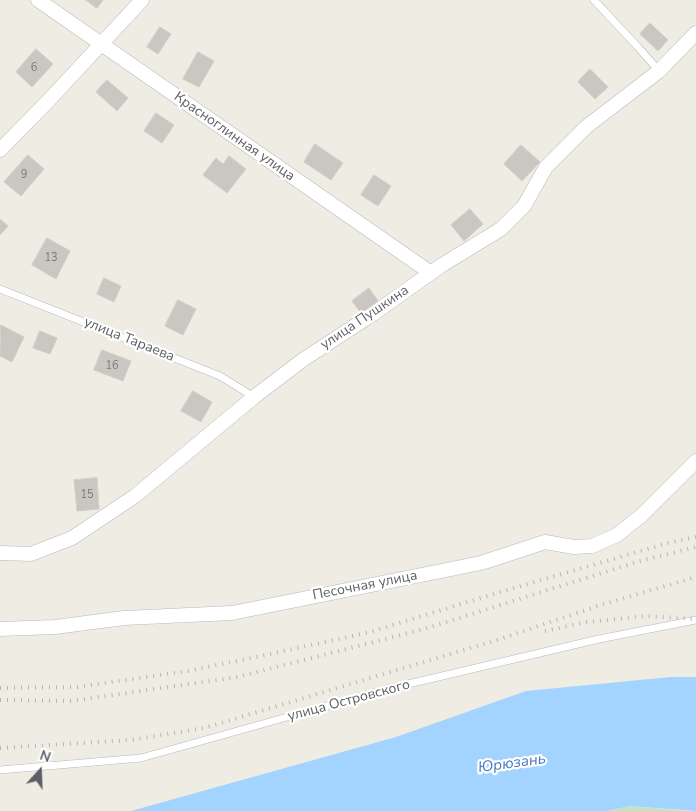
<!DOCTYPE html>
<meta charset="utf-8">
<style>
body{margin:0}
#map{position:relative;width:696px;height:811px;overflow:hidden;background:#eeece3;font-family:"Nunito Sans",sans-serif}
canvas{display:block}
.north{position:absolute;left:15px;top:746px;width:50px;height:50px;-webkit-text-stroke:4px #fff;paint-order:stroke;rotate:20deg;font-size:14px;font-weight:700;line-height:20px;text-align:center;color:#5c5f64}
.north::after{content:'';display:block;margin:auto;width:18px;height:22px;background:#5c5f64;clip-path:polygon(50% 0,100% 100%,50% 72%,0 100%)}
</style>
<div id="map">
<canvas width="696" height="811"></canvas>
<div class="north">N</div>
</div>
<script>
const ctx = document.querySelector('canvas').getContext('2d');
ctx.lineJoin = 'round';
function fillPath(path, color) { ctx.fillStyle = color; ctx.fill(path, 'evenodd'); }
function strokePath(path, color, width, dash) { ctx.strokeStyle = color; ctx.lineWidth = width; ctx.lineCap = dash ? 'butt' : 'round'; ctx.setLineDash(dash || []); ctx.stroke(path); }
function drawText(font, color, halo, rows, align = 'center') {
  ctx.font = font + ' "Nunito Sans",sans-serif'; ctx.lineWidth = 4.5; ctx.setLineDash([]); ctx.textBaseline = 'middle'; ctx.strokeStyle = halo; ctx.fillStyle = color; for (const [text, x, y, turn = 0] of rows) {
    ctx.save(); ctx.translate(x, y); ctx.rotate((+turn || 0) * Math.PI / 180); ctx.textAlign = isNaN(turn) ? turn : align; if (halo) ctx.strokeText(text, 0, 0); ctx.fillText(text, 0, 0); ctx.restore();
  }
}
const green = new Path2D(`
 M 630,806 L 688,811 L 607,811 Z`);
const water = new Path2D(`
 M 671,677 L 696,677 L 696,811 L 630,806 L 607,811 L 131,811 L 396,737 L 526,691 Z`);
const building = new Path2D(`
 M 86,0 L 103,0 L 97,8 Z
 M 650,23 L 668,40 L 658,51 L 640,34 Z
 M 160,27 L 171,34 L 158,54 L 147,47 Z
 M 36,49 L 53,64 L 32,87 L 16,72 Z
 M 198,52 L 214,61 L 199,87 L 183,79 Z
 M 590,69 L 608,87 L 595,99 L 578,82 Z
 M 107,80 L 128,98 L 117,111 L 96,92 Z
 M 156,113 L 174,125 L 162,143 L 144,131 Z
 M 315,144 L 343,163 L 331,180 L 304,162 Z
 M 521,145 L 540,162 L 522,181 L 504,164 Z
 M 28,155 L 44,169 L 21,196 L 4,182 Z
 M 229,156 L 246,169 L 227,193 L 203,175 L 216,158 L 223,164 Z
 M 374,175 L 391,186 L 378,206 L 361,195 Z
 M 470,209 L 483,224 L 464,241 L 451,225 Z
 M 0,219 L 8,226 L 0,235 Z
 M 47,238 L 70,251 L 56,279 L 32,265 Z
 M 104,278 L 121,286 L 114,302 L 97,294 Z
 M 369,288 L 378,301 L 361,313 L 352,301 Z
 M 178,300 L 196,309 L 183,335 L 165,326 Z
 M 1,325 L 24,337 L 12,362 L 0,356 Z
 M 40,331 L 57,338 L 50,354 L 33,348 Z
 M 102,350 L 131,361 L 123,381 L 94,370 Z
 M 193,391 L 212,402 L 201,422 L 181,411 Z
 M 97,478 L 99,509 L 77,511 L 74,480 Z`);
const service = new Path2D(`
 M 594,0 L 638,47 L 659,71
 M 0,289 L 220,376 L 254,397
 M 0,770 L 141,758 L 387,689 L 599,639 L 696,620`);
const minor = new Path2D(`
 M 38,0 L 431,273
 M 0,150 L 50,99 L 142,0
 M 0,553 L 31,554 L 72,538 L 135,496 L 254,397 L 304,359 L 373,314 L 442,265 L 501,229 L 524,206 L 546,167 L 586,127 L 659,71 L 696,33
 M 0,629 L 55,627 L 124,618 L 232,613 L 481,563 L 545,542 L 574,547 L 592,546 L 617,535 L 642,515 L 696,461`);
const rail = new Path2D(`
 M 545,631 L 587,622 L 644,616 L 696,619
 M 0,688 L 77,687 L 188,671 L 261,656 L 370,632 L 497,593 L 668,543 L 696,537
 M 0,700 L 71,701 L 238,677 L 424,629 L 640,561 L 696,547
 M 0,748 L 131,740 L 204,728 L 494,641 L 604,604 L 696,577`);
const numberNames = [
 ["6",34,68],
 ["9",24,175],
 ["13",51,258],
 ["16",112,366],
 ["15",87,495]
];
const streetNames = [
 ["Красноглинная улица",234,137,35],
 ["улица Пушкина",365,318,-34],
 ["улица Тараева",129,340,22],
 ["Песочная улица",365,586,-11],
 ["улица Островского",349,701,-15]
];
const waterNames = [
 ["Юрюзань",512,764,-8]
];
fillPath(green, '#c0e6c1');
fillPath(water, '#a3d3ff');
fillPath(building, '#cac6c1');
strokePath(building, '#d3cec2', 1);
strokePath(service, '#b6b9be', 8);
strokePath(minor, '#b6b9be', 15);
strokePath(service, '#fff', 7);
strokePath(minor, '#fff', 14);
strokePath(rail, '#b4b5b5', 4, [1, 6]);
drawText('11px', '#78797b', null, numberNames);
drawText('14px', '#5c5f64', '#fff', streetNames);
drawText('italic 15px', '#4178bb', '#fff', waterNames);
</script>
